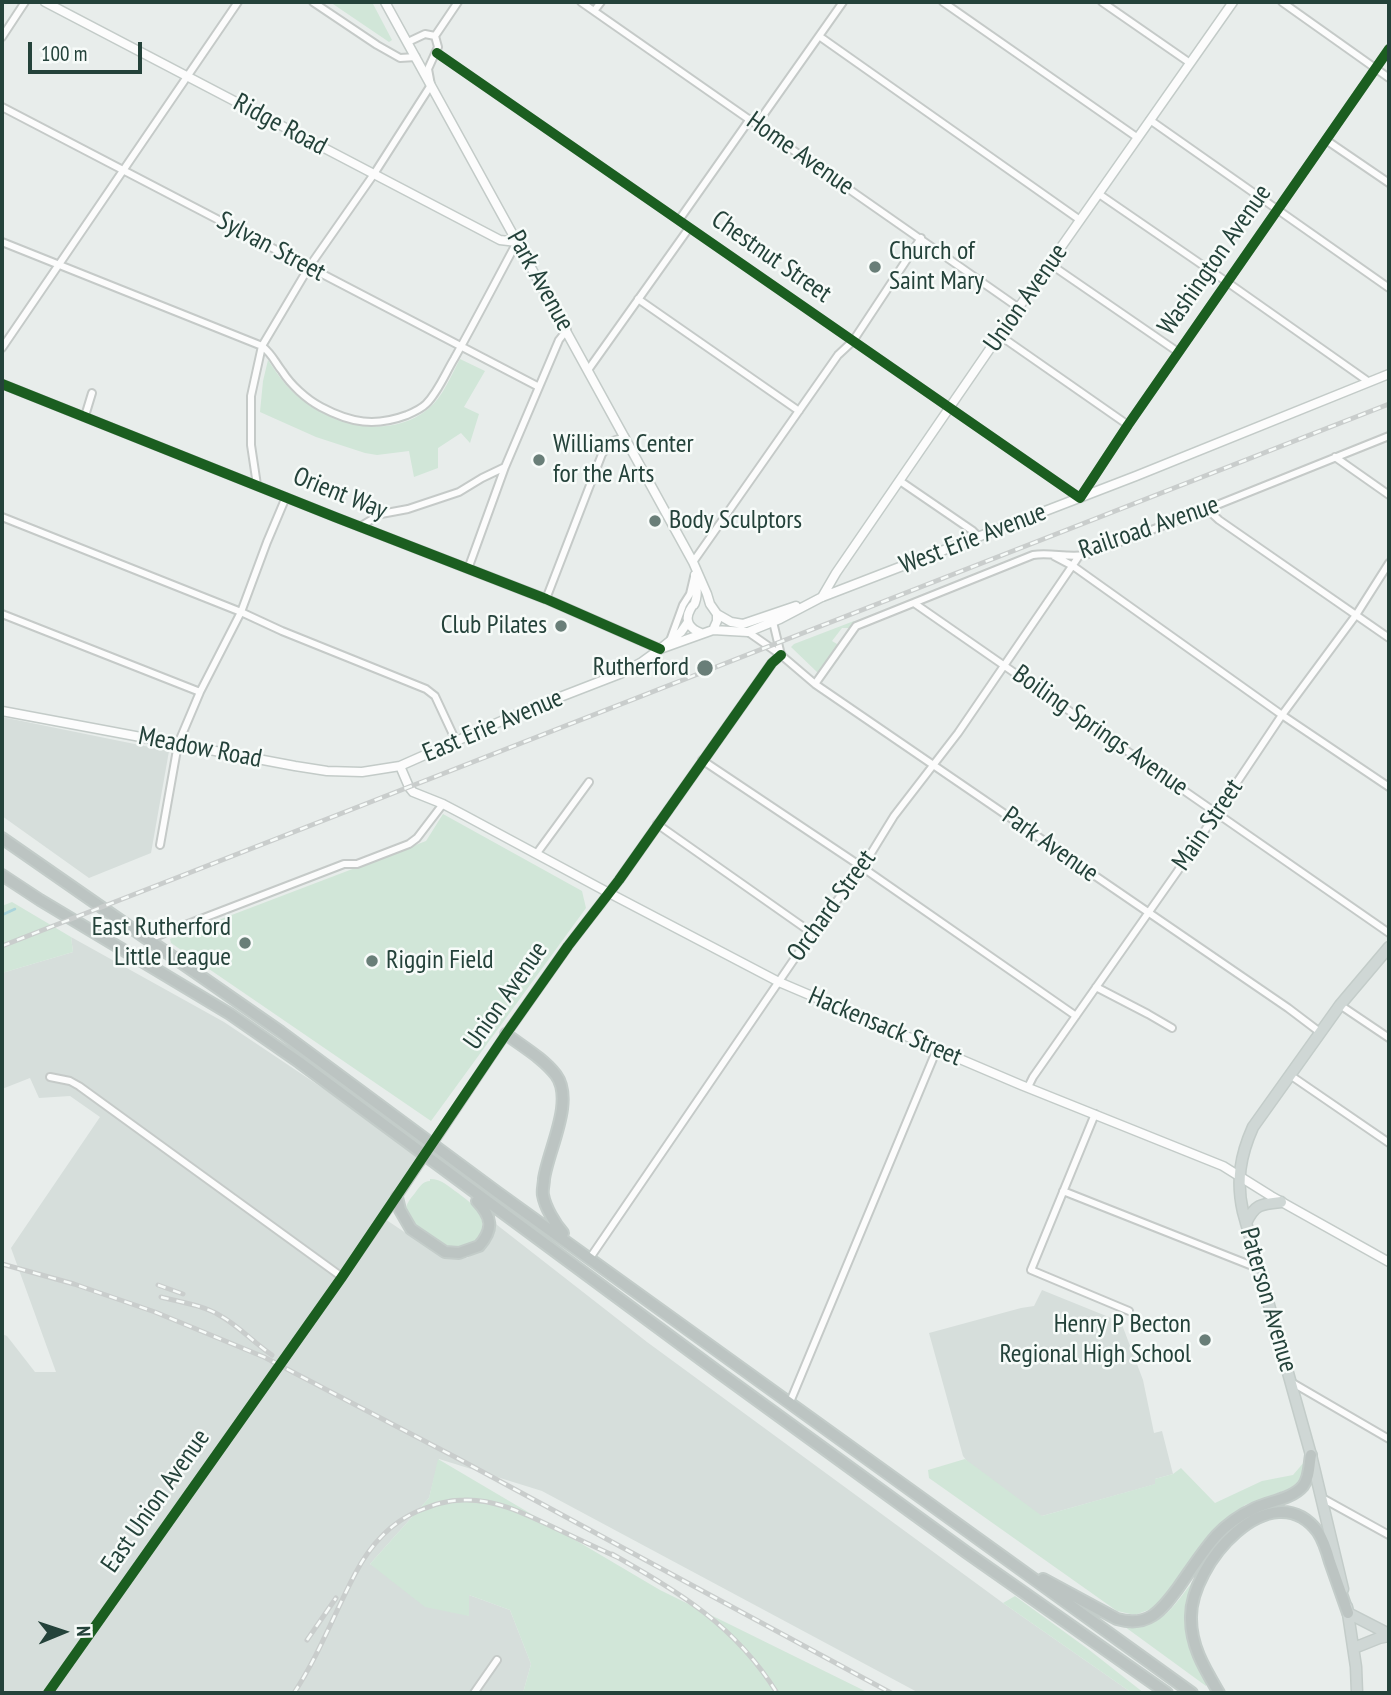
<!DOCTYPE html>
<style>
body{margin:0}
#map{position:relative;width:1391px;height:1695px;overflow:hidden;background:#e8edeb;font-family:"PT Sans Narrow",sans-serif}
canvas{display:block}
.frame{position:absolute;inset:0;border:4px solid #24423a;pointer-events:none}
.north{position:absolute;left:28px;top:1597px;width:70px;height:70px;-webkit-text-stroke:5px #f7fbf9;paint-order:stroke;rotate:88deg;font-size:19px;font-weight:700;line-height:28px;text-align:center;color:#24423a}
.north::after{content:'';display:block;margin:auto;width:24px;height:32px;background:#24423a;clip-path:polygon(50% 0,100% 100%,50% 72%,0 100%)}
.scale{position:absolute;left:28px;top:42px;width:114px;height:32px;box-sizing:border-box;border:4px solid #24423a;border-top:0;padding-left:9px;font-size:21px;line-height:24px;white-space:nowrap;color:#24423a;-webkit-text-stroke:5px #f7fbf9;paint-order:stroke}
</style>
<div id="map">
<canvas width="1391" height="1695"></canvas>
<div class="frame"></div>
<div class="north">N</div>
<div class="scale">100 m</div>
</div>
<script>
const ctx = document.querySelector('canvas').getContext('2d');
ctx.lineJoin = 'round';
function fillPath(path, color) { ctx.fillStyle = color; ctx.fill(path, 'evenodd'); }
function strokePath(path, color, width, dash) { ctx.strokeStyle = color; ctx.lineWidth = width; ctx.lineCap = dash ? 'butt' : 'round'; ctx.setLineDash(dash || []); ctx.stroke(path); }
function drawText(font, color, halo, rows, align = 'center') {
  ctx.font = font + ' "PT Sans Narrow",sans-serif'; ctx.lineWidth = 5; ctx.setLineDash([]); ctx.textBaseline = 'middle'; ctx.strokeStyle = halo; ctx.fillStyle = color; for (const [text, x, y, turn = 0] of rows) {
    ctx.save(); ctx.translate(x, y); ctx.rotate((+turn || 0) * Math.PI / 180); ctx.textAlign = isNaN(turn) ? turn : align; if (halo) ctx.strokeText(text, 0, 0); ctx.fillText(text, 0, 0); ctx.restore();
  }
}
const built = new Path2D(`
 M 2,717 L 169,751 L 151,853 L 89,878 L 2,816 Z
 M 71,937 L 224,1022 L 424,1156 L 385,1219 L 440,1256 L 454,1259 L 467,1258 L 476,1252 L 492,1221 L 647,1342 L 1003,1603 L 1132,1693 L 919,1693 L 542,1491 L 439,1459 L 429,1498 L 370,1564 L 469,1616 L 469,1595 L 510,1610 L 531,1664 L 523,1693 L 2,1693 L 2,1334 L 7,1336 L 35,1372 L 56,1372 L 11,1248 L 100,1117 L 70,1096 L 39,1098 L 30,1078 L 2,1089 L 2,973 L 73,952 Z
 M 1042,1290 L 1121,1322 L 1143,1380 L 1154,1433 L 1162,1431 L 1173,1474 L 1155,1479 L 1156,1484 L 1042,1516 L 1037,1515 L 970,1465 L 963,1456 L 929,1333 L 1021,1308 L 1034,1306 Z`);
const green = new Path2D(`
 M 330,2 L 372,2 L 392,40 L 389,42 Z
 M 460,359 L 485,371 L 464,407 L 479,414 L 470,443 L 461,433 L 438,448 L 438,468 L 414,477 L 409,451 L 377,455 L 365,453 L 316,437 L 260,412 L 263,381 L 268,360 C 276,372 284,384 295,394 C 329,425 389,441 428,409 C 443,397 451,375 460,359 Z
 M 854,621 L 855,623 L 851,628 L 842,628 L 832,641 L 837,644 L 837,648 L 821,672 L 817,672 L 791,647 L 794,644 Z
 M 443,814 L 582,891 L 586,908 L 431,1121 L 171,943 L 170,939 L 174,937 L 426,841 Z
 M 12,902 L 71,937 L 73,952 L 2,973 L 2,906 Z
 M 430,1179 C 442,1179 449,1187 458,1193 C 473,1204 494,1221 475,1241 C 472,1244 466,1248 461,1249 C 458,1249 449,1248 445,1247 C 435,1243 408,1222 406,1212 C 405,1204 411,1198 415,1193 C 420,1186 423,1181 430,1181 Z
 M 438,1459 L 660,1590 L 869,1693 L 523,1693 L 531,1664 L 510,1610 L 469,1595 L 469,1616 L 425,1607 L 370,1564 L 429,1498 Z
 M 965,1459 L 1042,1516 L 1155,1484 L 1155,1479 L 1173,1474 L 1181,1468 L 1215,1503 L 1262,1481 L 1293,1475 L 1305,1461 L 1304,1478 L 1289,1489 L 1245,1505 L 1219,1529 L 1159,1606 L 1135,1615 L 1117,1611 L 929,1478 L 928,1470 Z
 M 1197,1576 L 1191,1597 L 1207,1682 L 1206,1686 L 1121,1624 C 1161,1634 1175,1603 1197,1576 Z
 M 1015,1596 L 1088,1649 L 1144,1693 L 1132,1693 L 1003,1603 Z`);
const stream = new Path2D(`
 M 2,915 L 15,909`);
const street = new Path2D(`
 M 313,2 L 377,45 L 400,58 L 416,57
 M 581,2 L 1019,308
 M 943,2 L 1138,138
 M 1102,2 L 1190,63
 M 1282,2 L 1389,78
 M 594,11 L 601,2
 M 435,36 L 458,2
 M 819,36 L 1080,220
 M 2,37 L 25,2
 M 408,42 L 425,34 L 435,36
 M 437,53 L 1080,498 L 1128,425 L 1389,49
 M 2,107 L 539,387
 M 1150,120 L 1389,288
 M 757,124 L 843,2
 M 1326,140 L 1389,183
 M 1099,194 L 1227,282 L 1369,382
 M 679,220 L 750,119
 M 2,242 L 262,346 C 273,355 274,361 282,371 C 291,385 306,399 321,407 C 351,423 375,427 407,415 C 414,412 421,409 426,404 C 438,392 445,374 454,359 C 476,320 496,281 517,242
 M 1050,264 L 1178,352
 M 638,299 L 799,411
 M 999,335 L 1128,425
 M 2,348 L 238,2
 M 588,370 L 689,228
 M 85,416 L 92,393
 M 1335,457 L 1389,495
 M 900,481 L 973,531 L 979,537
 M 257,485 L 251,445 L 251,396 L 262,346 L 309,267 L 374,174 L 431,85 L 428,69 L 438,47 L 435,36
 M 1207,509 L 1219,520 L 1389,638
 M 2,517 L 241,612 L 282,631 L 426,689 L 435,696 L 456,741
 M 361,526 L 381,514 L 408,509 L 459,492 L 482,478 L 505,467
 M 1054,556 L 1073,566 L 1282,715 L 1389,787
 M 693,562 L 838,355 L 853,341 L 921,238
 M 468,569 L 505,467 L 559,340 L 567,330
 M 546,599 L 602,454 L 613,441 L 625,437
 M 914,603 L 1389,933
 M 2,614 L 200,692
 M 773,622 L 781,655
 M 748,632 L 781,655 L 815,684 L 1288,1008 L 1321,1033
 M 671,638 L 683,605 L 690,594 L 694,577
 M 815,684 L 856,626 L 1033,555 C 1050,552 1067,558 1085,555 L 1207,509 L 1389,436
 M 702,760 L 856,863 L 1076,1016
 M 657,824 L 812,933
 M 160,845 L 178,744 L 200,692 L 241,612 L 267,542 L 286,497
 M 537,853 L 589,782
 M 149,939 L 344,864 L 357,864 L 409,844 L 417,838 L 443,804
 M 1096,987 L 1148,1014 L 1172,1028
 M 1340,1005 L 1389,1038
 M 1290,1075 L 1389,1143
 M 50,1077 L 70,1081 L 79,1086 L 342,1277
 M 1028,1087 L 1033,1077 L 1177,872 L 1282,715 L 1356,615 L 1389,563
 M 1095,1114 L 1031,1270 L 1129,1311
 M 1063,1191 L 1260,1269
 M 590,1258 L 812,933 L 862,868 L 894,816 L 958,733 L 1079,556
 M 1291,1382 L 1389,1439
 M 790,1402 L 937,1049
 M 1322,1498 L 1389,1535
 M 48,1693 L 342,1277 L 397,1197
 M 474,1693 L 497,1660`);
const secondary = new Path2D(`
 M 45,2 L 500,240 L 517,242
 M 385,2 L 693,562 L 707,594 L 710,604 L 717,614 L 717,621 L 713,630
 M 2,384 L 335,517 L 546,599 L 660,649
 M 695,575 C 696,583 698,591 696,599 C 693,610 695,600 690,610 C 684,621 690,629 701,633
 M 822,597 L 836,573 L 998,337 L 1233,2
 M 717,614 L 731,622 L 743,624 L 796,606
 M 660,649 L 713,630 L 748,632 L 780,619 L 822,597 L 1136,476 L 1389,374
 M 2,711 L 295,766 L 327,771 L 362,772 L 400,766 L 524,711 L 622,673 L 642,662 L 660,649 L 681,632 L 688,622
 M 400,766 L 409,787 L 413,792 L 443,804 L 464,815 L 609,893 L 779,982 L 1021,1085 L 1223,1166 L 1271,1196 L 1389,1262
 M 397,1197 L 506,1034 L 568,946 L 619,880 L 772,663 L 781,655`);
const primary = new Path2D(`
 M 1246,1223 C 1255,1204 1261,1204 1281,1202
 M 1343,1589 L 1311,1455 L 1243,1212 C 1236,1181 1240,1156 1253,1127 L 1340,1005 L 1389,947
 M 1347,1607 L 1356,1667 L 1357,1693
 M 1348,1613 L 1389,1634
 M 1354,1648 L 1379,1638 L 1389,1636`);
const highway = new Path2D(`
 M 2,838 L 281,1032 L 497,1192 L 1192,1693
 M 2,875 L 40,900 L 230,1014 L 299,1062 L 717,1371 L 966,1552 L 1167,1693
 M 506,1034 C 523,1047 543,1058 556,1075 C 575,1101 548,1150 544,1179 C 544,1184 542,1190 543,1195 C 545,1207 555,1224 563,1233
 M 397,1197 L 400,1210 L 411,1229 L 445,1252 L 459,1253 L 479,1246 C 494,1229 492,1217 477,1201
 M 1043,1579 L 1117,1619 C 1148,1628 1161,1611 1178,1588 C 1190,1571 1202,1552 1216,1536 C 1227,1524 1240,1515 1255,1508 C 1270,1501 1292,1499 1303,1486 C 1310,1477 1309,1465 1311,1455
 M 1219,1693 C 1205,1669 1191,1647 1191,1619 C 1189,1564 1272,1471 1318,1532 C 1324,1541 1327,1551 1330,1562 C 1336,1579 1342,1596 1348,1613`);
const rail = new Path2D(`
 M 2,946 L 1389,404
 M 2,1264 L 74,1284 L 155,1312 L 264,1357 L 457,1458 L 891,1693
 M 158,1285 L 183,1294
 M 161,1297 C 180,1302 202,1305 219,1315 C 239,1326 254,1343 272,1355
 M 612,1554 C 680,1593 735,1625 777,1693
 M 307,1640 L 336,1598
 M 294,1693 C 319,1655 334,1614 355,1574 C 369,1547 390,1523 418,1511 C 433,1505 447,1500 464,1500 C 497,1499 527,1515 555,1528 C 576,1538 597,1548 619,1558`);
const cycleway = new Path2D(`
 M 437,53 L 1080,498 L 1128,425 L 1389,49
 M 2,384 L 335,517 L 546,599 L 660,649
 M 48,1693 L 342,1277 L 506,1034 L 568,946 L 619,880 L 772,663 L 781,655`);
const markers = [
 [875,267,7,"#697e78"],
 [539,460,7,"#697e78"],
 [655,521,7,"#697e78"],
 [561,626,7,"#697e78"],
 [705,668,9,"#697e78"],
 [245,943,7,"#697e78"],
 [372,961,7,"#697e78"],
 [1205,1340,7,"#697e78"]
];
const streetNames = [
 ["Ridge Road",280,125,28],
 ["Home Avenue",800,154,35],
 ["Sylvan Street",271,247,28],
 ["Chestnut Street",771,257,35],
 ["Washington Avenue",1215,260,-55],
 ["Park Avenue",540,281,61],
 ["Union Avenue",1026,298,-55],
 ["Orient Way",340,494,22],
 ["Railroad Avenue",1149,528,-19],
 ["West Erie Avenue",973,539,-21],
 ["East Erie Avenue",493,726,-23],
 ["Boiling Springs Avenue",1100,731,35],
 ["Meadow Road",200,748,11],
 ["Main Street",1208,825,-56],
 ["Park Avenue",1050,845,35],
 ["Orchard Street",832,906,-54],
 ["Union Avenue",506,996,-55],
 ["Hackensack Street",885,1027,23],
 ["Paterson Avenue",1268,1300,74],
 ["East Union Avenue",156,1501,-55]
];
const poiNames = [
 ["Church of",889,252],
 ["Saint Mary",889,282],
 ["Williams Center",553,445],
 ["for the Arts",553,475],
 ["Body Sculptors",669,521],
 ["Club Pilates",547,626,"right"],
 ["Rutherford",689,668,"right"],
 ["East Rutherford",231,928,"right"],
 ["Little League",231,958,"right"],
 ["Riggin Field",386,961],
 ["Henry P Becton",1191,1325,"right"],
 ["Regional High School",1191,1355,"right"]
];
fillPath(built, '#d6dedb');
fillPath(green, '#d1e6d8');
strokePath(stream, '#a9d4db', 2.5);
strokePath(street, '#c5cac8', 10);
strokePath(secondary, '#c3cbc8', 11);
strokePath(primary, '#c3ccc9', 13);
strokePath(highway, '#c3ccc9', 14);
strokePath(street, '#fcfcfc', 6);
strokePath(secondary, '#fcfcfc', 8);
strokePath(primary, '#cfd7d5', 10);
strokePath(highway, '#bcc4c2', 10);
strokePath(rail, '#c9cdcc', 5);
strokePath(rail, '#f7fbf9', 2.5, [8]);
strokePath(cycleway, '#1b5e20', 10);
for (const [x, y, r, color] of markers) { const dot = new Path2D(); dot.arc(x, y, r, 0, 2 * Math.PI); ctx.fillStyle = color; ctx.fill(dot); strokePath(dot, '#f7fbf9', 2.5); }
drawText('26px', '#24423a', '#f7fbf9', streetNames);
drawText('26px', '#24423a', '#f7fbf9', poiNames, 'left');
</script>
